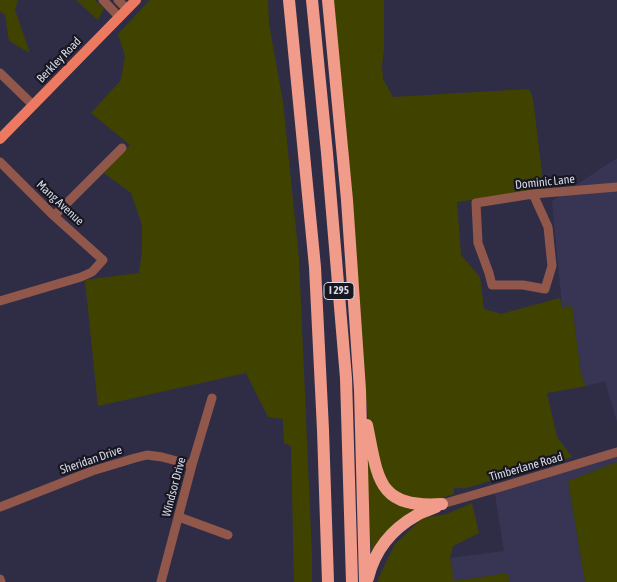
<!DOCTYPE html>
<style>
body{margin:0}
canvas{display:block;background:#2e2d45}
</style>
<canvas width="617" height="582"></canvas>
<script>
const ctx = document.querySelector('canvas').getContext('2d');
ctx.lineJoin = 'round';
function fillPath(path, color) { ctx.fillStyle = color; ctx.fill(path, 'evenodd'); }
function strokePath(path, color, width, dash) { ctx.strokeStyle = color; ctx.lineWidth = width; ctx.lineCap = dash ? 'butt' : 'round'; ctx.setLineDash(dash || []); ctx.stroke(path); }
function drawText(font, color, halo, rows, align = 'center') {
  ctx.font = font + ' "Asap Condensed",sans-serif'; ctx.lineWidth = 4.5; ctx.setLineDash([]); ctx.textBaseline = 'middle'; ctx.strokeStyle = halo; ctx.fillStyle = color; for (const [text, x, y, turn = 0] of rows) {
    ctx.save(); ctx.translate(x, y); ctx.rotate((+turn || 0) * Math.PI / 180); ctx.textAlign = isNaN(turn) ? turn : align; if (halo) ctx.strokeText(text, 0, 0); ctx.fillText(text, 0, 0); ctx.restore();
  }
}
const built = new Path2D(`
 M 617,158 L 617,422 L 605,381 L 586,386 L 581,374 L 572,306 L 562,307 L 552,201 Z
 M 617,452 L 617,462 L 568,481 L 585,582 L 509,582 L 508,573 L 454,581 L 450,558 L 504,551 L 494,488 Z`);
const green = new Path2D(`
 M 0,0 L 18,0 L 15,10 L 30,53 L 9,41 L 5,15 L 0,11 Z
 M 76,0 L 95,0 L 104,8 L 98,20 Z
 M 150,0 L 268,0 L 269,24 L 283,102 L 299,259 L 312,556 L 312,582 L 294,582 L 291,446 L 284,443 L 283,419 L 268,417 L 246,373 L 98,406 L 85,280 L 139,273 L 142,253 L 142,225 L 131,193 L 104,173 L 130,145 L 91,113 L 121,80 L 125,56 L 118,34 Z
 M 332,0 L 384,0 L 384,49 L 382,65 L 383,79 L 393,97 L 529,89 L 533,99 L 544,190 L 457,202 L 461,255 L 480,277 L 484,309 L 501,314 L 560,298 L 562,307 L 572,306 L 581,374 L 586,386 L 547,393 L 557,437 L 572,457 L 466,488 L 454,488 L 454,494 L 432,501 L 412,500 L 389,486 L 381,474 L 370,433 L 363,374 Z
 M 366,454 L 388,498 L 416,510 L 394,523 L 371,552 Z
 M 617,462 L 617,582 L 585,582 L 568,481 Z
 M 472,503 L 479,533 L 453,546 L 450,558 L 454,581 L 508,573 L 509,582 L 378,582 L 378,579 L 395,544 L 423,518 L 447,514 Z`);
const minor = new Path2D(`
 M 103,0 L 119,17
 M 118,0 L 127,9
 M 0,73 L 33,105
 M 0,162 L 54,216 L 103,260 L 92,272 L 81,277 L 0,301
 M 533,194 L 548,227 L 552,266 L 545,289 L 523,285 L 492,285 L 489,273 L 478,243 L 476,203 L 533,194 L 617,187
 M 54,216 L 122,148
 M 442,504 L 501,487 L 617,452
 M 0,507 L 92,471 L 135,458 L 147,455 L 162,457 L 192,465
 M 179,517 L 228,535
 M 0,579 L 1,582
 M 161,582 L 192,465 L 212,398`);
const major = new Path2D(`
 M 0,139 L 136,0`);
const highway = new Path2D(`
 M 289,0 L 315,267 L 323,430 L 328,582
 M 312,0 L 327,153 L 346,378 L 352,582
 M 328,0 L 347,200 L 360,390 L 365,582
 M 367,425 C 378,478 377,509 442,504
 M 368,578 C 375,549 392,529 417,515 C 423,511 430,510 436,507`);
const shields = [
 [339,291,30]
];
const shieldNames = [
 ["I 295",339,291]
];
const streetNames = [
 ["Berkley Road",59,60,-46],
 ["Dominic Lane",545,182,-6],
 ["Mang Avenue",60,203,43],
 ["Sheridan Drive",91,460,-19],
 ["Timberlane Road",526,467,-16],
 ["Windsor Drive",174,487,-75]
];
fillPath(built, '#373553');
fillPath(green, '#404300');
strokePath(minor, '#91574b', 9);
strokePath(major, '#ee7961', 10);
strokePath(highway, '#f19c8a', 12);
for (const [x, y, w] of shields) { const box = new Path2D(); box.roundRect(x - w / 2, y - 8.5, w, 17, 4); ctx.fillStyle = '#171722'; ctx.fill(box); strokePath(box, '#d8d8e8', 1); }
drawText('bold 11px', '#d8d8e8', null, shieldNames);
drawText('12px', '#d8d8e8', '#171722', streetNames);
</script>
